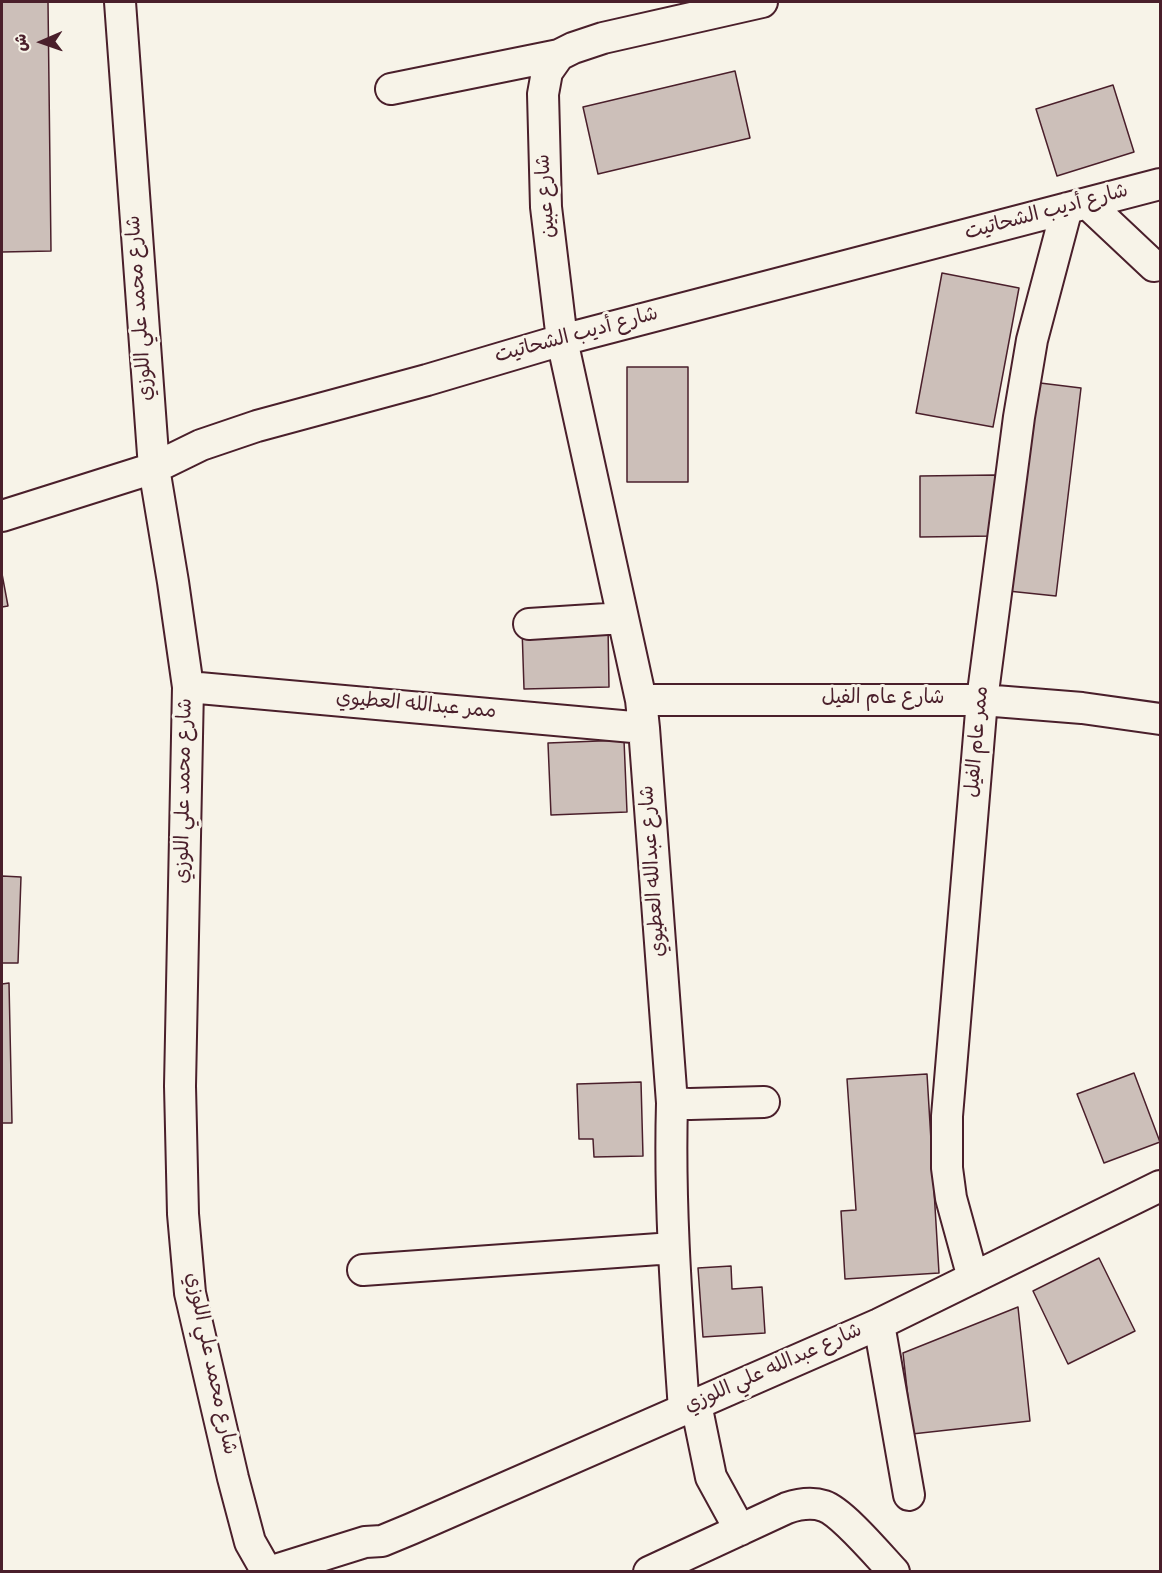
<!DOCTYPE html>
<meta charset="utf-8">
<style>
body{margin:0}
#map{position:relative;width:1162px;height:1573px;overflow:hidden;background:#f7f3e8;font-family:"Gochi Hand","Playpen Sans Arabic",sans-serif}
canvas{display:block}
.frame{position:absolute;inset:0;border:3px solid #4a1f2b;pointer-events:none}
.north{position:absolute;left:12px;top:12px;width:60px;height:60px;-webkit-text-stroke:4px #f7f3e8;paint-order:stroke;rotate:268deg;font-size:16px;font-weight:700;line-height:24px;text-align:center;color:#4a1f2b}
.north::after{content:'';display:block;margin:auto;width:21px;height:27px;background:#4a1f2b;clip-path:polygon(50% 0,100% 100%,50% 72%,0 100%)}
</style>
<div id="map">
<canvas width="1162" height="1573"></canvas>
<div class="frame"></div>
<div class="north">ش</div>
</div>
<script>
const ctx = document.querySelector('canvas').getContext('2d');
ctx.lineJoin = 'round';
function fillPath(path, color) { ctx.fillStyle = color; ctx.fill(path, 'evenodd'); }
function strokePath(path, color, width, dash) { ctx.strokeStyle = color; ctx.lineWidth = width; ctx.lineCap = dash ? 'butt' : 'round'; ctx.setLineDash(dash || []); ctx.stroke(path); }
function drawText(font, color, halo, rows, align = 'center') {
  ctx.font = font + ' "Gochi Hand","Playpen Sans Arabic",sans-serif'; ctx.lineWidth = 6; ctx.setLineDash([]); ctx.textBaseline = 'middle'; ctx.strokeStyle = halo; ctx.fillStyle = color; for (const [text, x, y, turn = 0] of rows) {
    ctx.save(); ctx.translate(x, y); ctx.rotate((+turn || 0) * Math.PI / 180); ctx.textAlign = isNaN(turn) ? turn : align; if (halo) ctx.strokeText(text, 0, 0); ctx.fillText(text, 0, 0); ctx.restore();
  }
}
const building = new Path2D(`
 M 2,2 L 48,2 L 51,251 L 2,252 Z
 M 735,71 L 750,138 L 598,174 L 583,107 Z
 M 1113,85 L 1134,152 L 1057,176 L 1036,109 Z
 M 942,273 L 1019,288 L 993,427 L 916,413 Z
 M 627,367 L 688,367 L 688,482 L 627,482 Z
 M 1032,382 L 1081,388 L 1056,596 L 1008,591 Z
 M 995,475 L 995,536 L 920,537 L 920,476 Z
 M 2,574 L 8,606 L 2,607 Z
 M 608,626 L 609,687 L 524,689 L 522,628 Z
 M 624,740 L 627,812 L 551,815 L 548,743 Z
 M 2,876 L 21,877 L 18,963 L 2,963 Z
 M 9,983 L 12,1123 L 2,1123 L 2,984 Z
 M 1134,1073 L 1160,1142 L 1104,1163 L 1077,1094 Z
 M 927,1074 L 939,1273 L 845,1279 L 841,1211 L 856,1210 L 847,1079 Z
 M 641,1082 L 643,1156 L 594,1157 L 593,1139 L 579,1139 L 577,1084 Z
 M 1099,1258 L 1135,1331 L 1068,1364 L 1033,1291 Z
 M 731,1266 L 732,1289 L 762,1287 L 765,1333 L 703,1337 L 698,1268 Z
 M 1018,1307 L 1030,1421 L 912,1434 L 903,1353 Z`);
const minor = new Path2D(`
 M 120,2 L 154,468 L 173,582 L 188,687 L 180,1086 L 183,1214 L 190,1293 L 233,1478 L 250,1542 L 267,1572
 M 559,55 L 547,72 L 543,94 L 546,207 L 562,340 L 641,700 L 644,728 L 672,1103 C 669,1206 677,1308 684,1410
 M 391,89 L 559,55 L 573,48 L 603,38 L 762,2
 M 1088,204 L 1154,266
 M 2,516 L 154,468 L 201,445 L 257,426 L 427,380 L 562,340 L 1160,184
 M 529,624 L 623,618
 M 188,687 L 644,728
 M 641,700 L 982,700 L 1082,708 L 1160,719
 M 672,1103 L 690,1104 L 764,1102
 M 363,1270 L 673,1248
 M 973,1278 L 951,1198 L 947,1168 L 947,1116 L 982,700 L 1019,417 L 1032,340 L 1067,208
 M 879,1324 L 909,1495
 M 696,1404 L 711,1477 L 740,1530
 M 269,1572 L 365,1542 L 382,1541 L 411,1529 L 879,1324 L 1160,1186
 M 649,1572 L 787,1508 C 799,1504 812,1502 824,1506 C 842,1512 879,1556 894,1572`);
const streetNames = [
 ["شارع عبين",548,196,-94],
 ["شارع أديب الشحاتيت",1047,214,-15],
 ["شارع محمد علي اللوزي",142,308,-94],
 ["شارع أديب الشحاتيت",577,337,-15],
 ["شارع عام الفيل",883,700],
 ["ممر عبدالله العطيوي",416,707,5],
 ["ممر عام الفيل",979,742,-85],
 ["شارع محمد علي اللوزي",186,791,-89],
 ["شارع عبدالله العطيوي",655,871,-94],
 ["شارع محمد علي اللوزي",209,1364,78],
 ["شارع عبدالله علي اللوزي",774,1370,-24]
];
fillPath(building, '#ccbfb9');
strokePath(building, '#4a1f2b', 1.5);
strokePath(minor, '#4a1f2b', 34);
strokePath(minor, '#f7f3e8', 30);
drawText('20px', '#4a1f2b', '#f7f3e8', streetNames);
</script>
